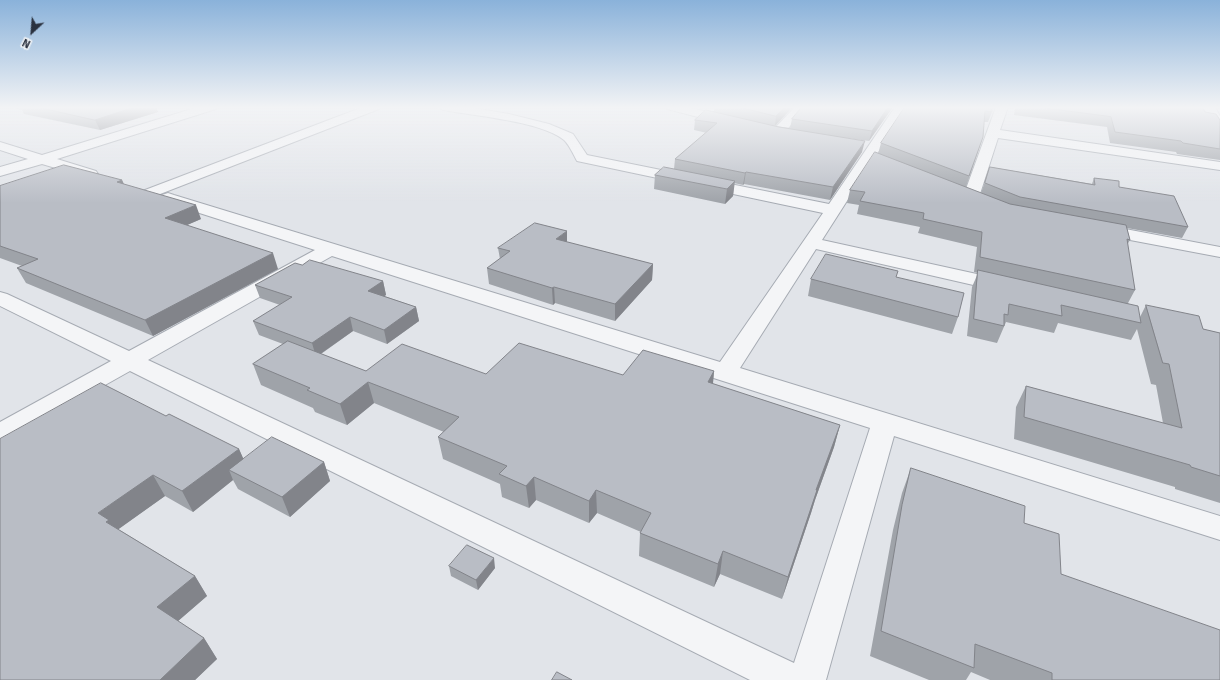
<!DOCTYPE html>
<style>
body{margin:0}
#map{position:relative;width:1220px;height:680px;overflow:hidden;background:#e1e4e9;font-family:Signika,sans-serif}
canvas{display:block}
.north{position:absolute;left:12px;top:12px;width:40px;height:40px;-webkit-text-stroke:3px #f0f3f6;paint-order:stroke;rotate:206deg;font-size:11px;font-weight:700;line-height:16px;text-align:center;color:#2a313f}
.north::after{content:'';display:block;margin:auto;width:14px;height:18px;background:#2a313f;clip-path:polygon(50% 0,100% 100%,50% 72%,0 100%)}
</style>
<div id="map">
<canvas width="1220" height="680"></canvas>
<div class="north">N</div>
</div>
<script>
const ctx = document.querySelector('canvas').getContext('2d');
ctx.lineJoin = 'round';
function strokePath(path, color, width, dash) { ctx.strokeStyle = color; ctx.lineWidth = width; ctx.lineCap = dash ? 'butt' : 'round'; ctx.setLineDash(dash || []); ctx.stroke(path); }
function fillPath(path, color) { ctx.fillStyle = color; ctx.fill(path, 'evenodd'); }
const street = new Path2D(`
 M 198,107 L 217,107 L 216,109 L 57,159 L 96,171 L 98,174 L 96,177 L 91,178 L 86,177 L 42,164 L 0,176 L 0,167 L 28,159 L 0,150 L 0,142 L 42,155 Z
 M 363,107 L 380,107 L 379,109 L 155,196 L 150,198 L 145,196 L 142,193 L 145,190 Z
 M 438,107 L 468,107 L 509,114 L 549,124 L 573,134 L 587,155 L 829,204 L 895,107 L 907,107 L 822,240 L 1004,280 L 1011,282 L 1014,286 L 1011,290 L 1004,292 L 816,249 L 740,368 L 1220,516 L 1220,540 L 894,436 L 826,680 L 750,680 L 130,371 L 9,439 L 0,442 L 0,422 L 111,361 L 0,306 L 0,292 L 7,294 L 129,351 L 315,250 L 162,201 L 160,198 L 162,195 L 168,193 L 174,195 L 720,362 L 823,213 L 577,161 C 573,154 570,146 564,140 C 541,121 474,116 443,110 ZM 332,256 L 870,428 L 794,663 L 148,360 Z
 M 666,107 L 687,107 L 733,118 L 735,121 L 733,124 L 729,125 L 667,109 Z
 M 795,107 L 807,107 L 782,135 L 774,135 L 772,132 L 774,129 Z
 M 996,107 L 1008,107 L 1000,130 L 1220,162 L 1220,170 L 998,138 L 979,197 L 977,200 L 971,202 L 965,200 L 963,197 Z
 M 1203,107 L 1215,107 L 1220,116 L 1220,131 L 1216,130 Z
 M 1099,224 L 1220,247 L 1220,257 L 1093,233 L 1090,229 L 1093,225 Z`);
const wall = new Path2D(`
 M 9,107 L 156,107 L 158,112 L 100,130 L 24,114 L 22,110 Z
 M 714,107 L 793,107 L 775,126 L 790,128 L 792,119 L 802,107 L 893,107 L 869,141 L 846,138 L 862,152 L 830,200 L 744,184 L 743,185 L 734,183 L 733,196 L 725,204 L 654,189 L 655,175 L 674,169 L 675,159 L 707,133 L 694,130 L 695,120 L 714,111 Z
 M 992,107 L 992,112 L 988,122 L 984,122 L 983,137 L 966,187 L 981,193 L 990,167 L 1092,184 L 1094,178 L 1119,187 L 1188,227 L 1182,238 L 1127,228 L 1130,240 L 1127,245 L 1135,290 L 1128,303 L 1140,317 L 1146,305 L 1203,329 L 1220,333 L 1220,503 L 1175,489 L 1175,487 L 1014,439 L 1016,407 L 1026,386 L 1163,423 L 1156,385 L 1151,384 L 1137,329 L 1131,340 L 1058,323 L 1054,333 L 1006,322 L 997,343 L 967,336 L 972,287 L 978,273 L 974,272 L 977,247 L 918,233 L 920,227 L 857,214 L 859,205 L 847,203 L 850,190 L 878,154 L 881,143 Z
 M 1015,107 L 1202,107 L 1205,112 L 1220,120 L 1220,160 L 1177,154 L 1176,152 L 1110,143 L 1107,127 L 1014,115 Z
 M 122,180 L 124,184 L 201,219 L 187,225 L 278,269 L 153,336 L 26,283 L 17,268 L 22,266 L 0,258 L 0,186 Z
 M 567,242 L 653,264 L 652,280 L 615,321 L 555,303 L 553,305 L 489,284 L 487,268 L 500,259 L 498,248 Z
 M 302,265 L 383,281 L 386,295 L 384,296 L 416,307 L 419,321 L 387,344 L 353,331 L 321,354 L 366,371 L 486,374 L 623,375 L 714,371 L 713,384 L 840,425 L 834,447 L 815,500 L 811,513 L 782,599 L 720,574 L 714,587 L 639,556 L 640,533 L 641,532 L 597,513 L 589,523 L 536,500 L 529,508 L 502,497 L 500,484 L 443,459 L 438,437 L 444,432 L 374,403 L 347,425 L 315,412 L 313,408 L 261,385 L 253,364 L 283,344 L 259,335 L 253,321 L 280,305 L 260,298 L 255,285 Z
 M 896,277 L 958,317 L 952,334 L 808,296 L 811,279 Z
 M 166,416 L 239,449 L 243,459 L 324,462 L 330,481 L 290,517 L 238,489 L 233,480 L 193,512 L 165,496 L 118,529 L 195,576 L 207,596 L 178,621 L 204,638 L 217,659 L 195,680 L 0,680 Z
 M 911,468 L 1024,523 L 1061,574 L 1220,680 L 990,680 L 971,672 L 966,680 L 929,680 L 870,656 L 893,530 L 902,493 Z
 M 449,566 L 495,568 L 478,590 L 451,576 Z`);
const shadedWall = new Path2D(`
 M 135,107 L 156,107 L 158,112 L 100,130 L 95,120 Z
 M 785,107 L 793,107 L 775,126 L 776,116 Z
 M 888,107 L 893,107 L 869,141 L 872,131 Z
 M 865,141 L 862,152 L 830,200 L 833,187 Z
 M 746,172 L 744,184 L 743,185 L 745,173 Z
 M 122,180 L 128,194 L 117,182 Z
 M 735,181 L 733,196 L 725,204 L 727,189 Z
 M 196,205 L 201,219 L 171,232 L 165,218 Z
 M 567,231 L 567,246 L 556,239 Z
 M 273,253 L 278,269 L 153,336 L 145,320 Z
 M 653,264 L 652,280 L 615,321 L 615,304 Z
 M 383,281 L 386,295 L 372,304 L 368,291 Z
 M 554,287 L 555,303 L 553,305 L 552,288 Z
 M 416,307 L 419,321 L 387,344 L 384,330 Z
 M 350,317 L 353,331 L 316,357 L 312,343 Z
 M 714,371 L 712,393 L 708,382 Z
 M 368,382 L 374,403 L 347,425 L 340,404 Z
 M 840,425 L 834,447 L 815,500 L 811,513 L 782,599 L 788,577 L 816,490 Z
 M 239,449 L 248,469 L 229,470 L 233,480 L 193,512 L 182,491 Z
 M 324,462 L 330,481 L 290,517 L 282,497 Z
 M 153,475 L 165,496 L 116,531 L 98,513 Z
 M 534,477 L 536,500 L 529,508 L 526,486 Z
 M 596,490 L 597,513 L 589,523 L 589,501 Z
 M 723,551 L 720,574 L 714,587 L 718,564 Z
 M 494,558 L 495,568 L 478,590 L 476,580 Z
 M 195,576 L 207,596 L 170,628 L 157,607 Z
 M 204,638 L 217,659 L 195,680 L 160,680 Z`);
const building = new Path2D(`
 M 37,107 L 135,107 L 95,120 Z
 M 739,107 L 785,107 L 776,116 Z
 M 802,107 L 888,107 L 872,131 L 792,119 Z
 M 905,107 L 992,107 L 992,112 L 985,111 L 983,137 L 969,176 L 881,143 Z
 M 1037,107 L 1202,107 L 1205,112 L 1216,114 L 1220,120 L 1220,149 L 1183,143 L 1181,141 L 1115,132 L 1111,117 Z
 M 706,110 L 779,127 L 865,141 L 833,187 L 746,172 L 745,173 L 675,159 L 717,123 L 695,120 Z
 M 875,152 L 1010,204 L 1126,225 L 1130,240 L 1127,239 L 1135,290 L 980,257 L 982,232 L 923,219 L 924,213 L 860,201 L 865,192 L 850,190 Z
 M 64,165 L 122,180 L 117,182 L 196,205 L 165,218 L 273,253 L 145,320 L 17,268 L 38,259 L 0,246 L 0,186 Z
 M 664,167 L 735,181 L 727,189 L 655,175 Z
 M 990,167 L 1095,185 L 1094,178 L 1119,181 L 1119,187 L 1174,196 L 1188,227 L 1020,197 L 985,183 Z
 M 535,223 L 567,231 L 556,239 L 653,264 L 615,304 L 554,287 L 552,288 L 487,268 L 510,251 L 498,248 Z
 M 826,254 L 898,271 L 896,277 L 964,293 L 958,317 L 811,279 Z
 M 310,260 L 383,281 L 368,291 L 416,307 L 384,330 L 350,317 L 312,343 L 253,321 L 292,297 L 255,285 L 295,263 L 302,265 Z
 M 978,270 L 1138,306 L 1141,323 L 1061,305 L 1062,316 L 1009,304 L 1008,315 L 1004,314 L 1004,326 L 974,319 Z
 M 1146,305 L 1199,316 L 1203,329 L 1220,333 L 1220,476 L 1191,467 L 1190,465 L 1024,417 L 1026,386 L 1182,428 L 1169,364 L 1163,363 Z
 M 288,341 L 366,371 L 402,344 L 486,374 L 519,343 L 623,375 L 643,350 L 714,371 L 708,382 L 840,425 L 816,490 L 817,490 L 788,577 L 723,551 L 718,564 L 640,533 L 651,513 L 596,490 L 589,501 L 534,477 L 526,486 L 499,474 L 507,466 L 438,437 L 459,417 L 368,382 L 340,404 L 307,390 L 310,388 L 253,364 Z
 M 101,383 L 166,416 L 169,414 L 239,449 L 182,491 L 153,475 L 98,513 L 109,520 L 106,522 L 195,576 L 157,607 L 204,638 L 160,680 L 0,680 L 0,439 Z
 M 272,437 L 324,462 L 282,497 L 229,470 Z
 M 911,468 L 1025,506 L 1024,523 L 1059,534 L 1061,574 L 1220,630 L 1220,680 L 1052,680 L 1052,673 L 975,644 L 974,668 L 881,631 L 902,505 Z
 M 467,545 L 494,558 L 476,580 L 449,566 Z
 M 557,672 L 572,680 L 552,680 Z`);
strokePath(street, '#a6abb3', 2);
fillPath(street, '#f4f5f7');
fillPath(wall, '#9fa3a9');
fillPath(shadedWall, '#82848a');
fillPath(building, '#b9bdc5');
strokePath(building, '#82848a', 1);
const sky = ctx.createLinearGradient(0, 0, 0, 203);
sky.addColorStop(0, '#8ab2da');
sky.addColorStop(0.53, '#f2f3f5');
sky.addColorStop(1, '#f2f3f500');
ctx.fillStyle = sky;
ctx.fillRect(0, 0, 1220, 203);
</script>
